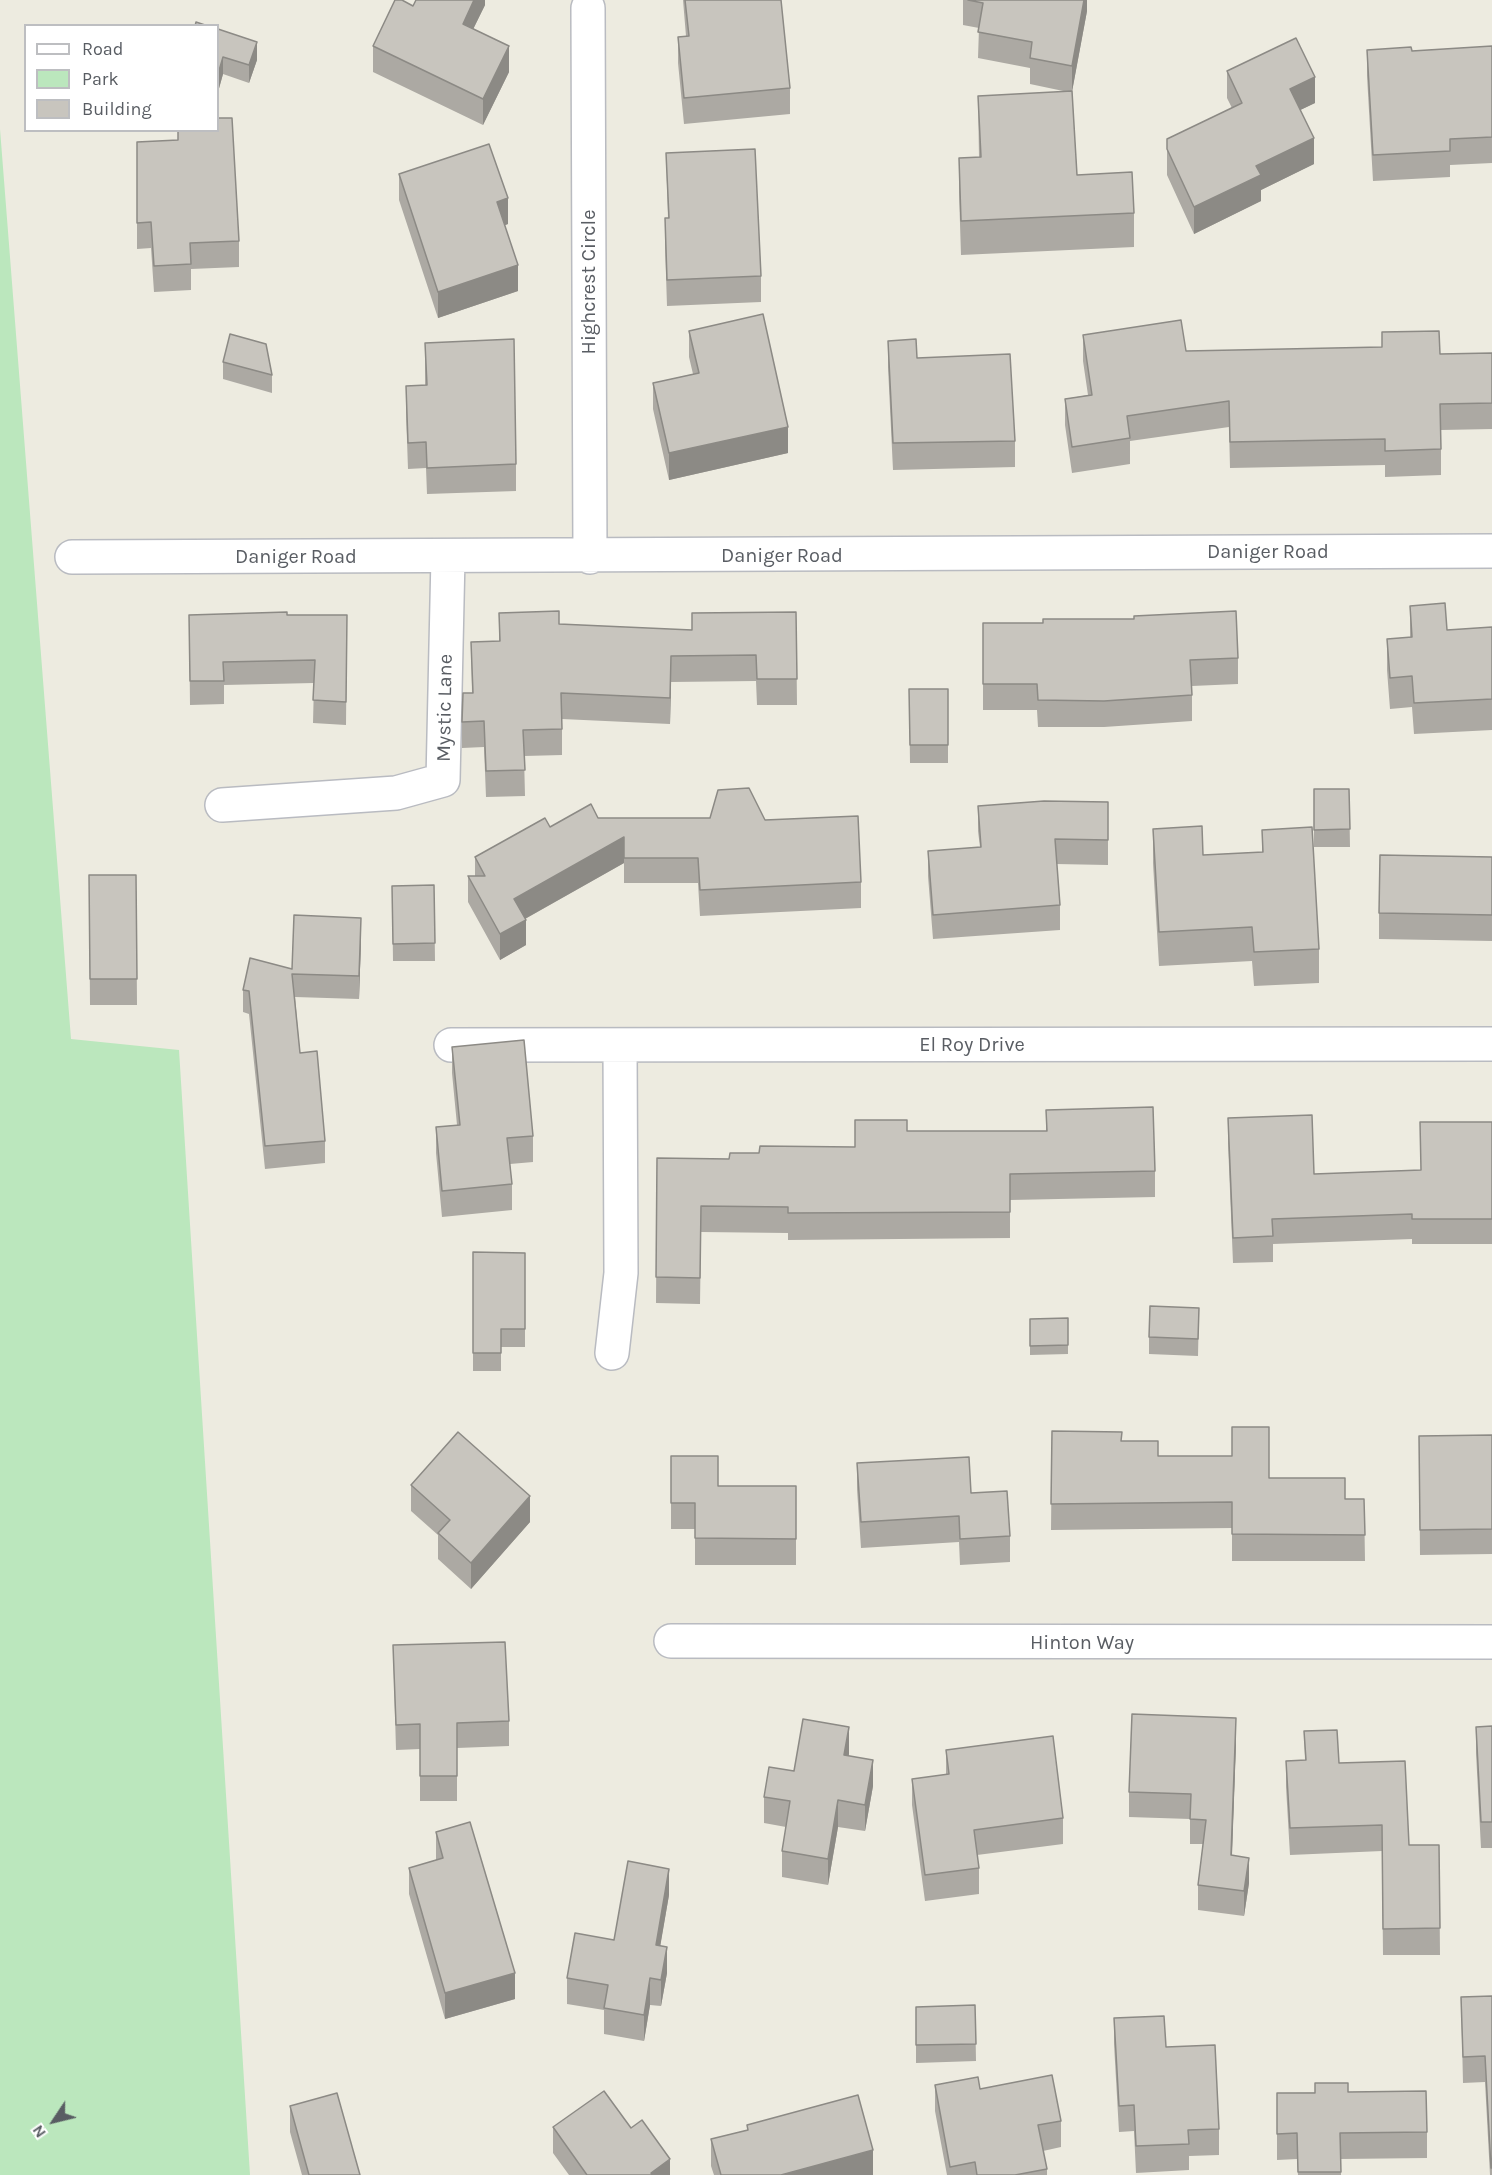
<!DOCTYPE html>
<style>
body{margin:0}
#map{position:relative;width:1492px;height:2175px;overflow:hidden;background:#edebe0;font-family:Karla,sans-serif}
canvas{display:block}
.legend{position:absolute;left:24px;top:24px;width:195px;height:108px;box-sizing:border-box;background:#fff;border:2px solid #bdbec1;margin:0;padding:8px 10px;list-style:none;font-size:18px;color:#595d63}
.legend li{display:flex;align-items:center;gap:12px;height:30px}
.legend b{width:30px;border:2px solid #bdbec1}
.north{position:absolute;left:24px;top:2091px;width:60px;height:60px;-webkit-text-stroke:4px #fff;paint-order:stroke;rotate:235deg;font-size:16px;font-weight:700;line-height:24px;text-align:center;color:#595d63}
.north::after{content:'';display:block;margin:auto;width:21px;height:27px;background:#595d63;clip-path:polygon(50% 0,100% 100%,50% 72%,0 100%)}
</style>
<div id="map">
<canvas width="1492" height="2175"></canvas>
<ul class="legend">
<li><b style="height:8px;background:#fff"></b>Road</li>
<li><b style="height:16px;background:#bbe7bd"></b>Park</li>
<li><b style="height:16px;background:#c8c5be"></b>Building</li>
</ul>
<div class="north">N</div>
</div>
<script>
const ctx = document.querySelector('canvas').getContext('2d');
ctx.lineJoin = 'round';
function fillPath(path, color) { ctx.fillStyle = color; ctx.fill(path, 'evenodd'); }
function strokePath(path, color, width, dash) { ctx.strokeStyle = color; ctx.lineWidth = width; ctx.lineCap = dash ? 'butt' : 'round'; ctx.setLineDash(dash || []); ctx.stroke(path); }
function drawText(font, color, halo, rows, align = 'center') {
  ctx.font = font + ' Karla,sans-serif'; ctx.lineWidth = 4.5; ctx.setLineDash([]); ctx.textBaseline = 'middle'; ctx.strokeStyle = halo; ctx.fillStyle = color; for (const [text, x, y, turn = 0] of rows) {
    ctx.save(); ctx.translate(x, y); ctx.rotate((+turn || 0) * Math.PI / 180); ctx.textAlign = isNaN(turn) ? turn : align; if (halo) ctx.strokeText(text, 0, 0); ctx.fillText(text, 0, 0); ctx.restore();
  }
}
const green = new Path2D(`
 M 0,129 L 71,1039 L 179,1050 L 250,2175 L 0,2175 Z`);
const minor = new Path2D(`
 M 588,8 L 590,557
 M 72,557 L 1492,551
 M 222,805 L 396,793 L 443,780 L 448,557
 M 451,1045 L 1492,1044
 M 612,1353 L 621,1273 L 620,1045
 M 671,1641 L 1492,1642`);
const wall = new Path2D(`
 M 485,0 L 485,5 L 473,29 L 509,72 L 483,125 L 373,72 L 373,46 L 413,6 Z
 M 683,0 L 781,0 L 790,88 L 790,114 L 684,124 L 678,63 L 678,37 L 686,36 Z
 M 963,0 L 1087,0 L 1087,11 L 1072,91 L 1077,175 L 1134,213 L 1134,247 L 961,255 L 959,192 L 959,158 L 979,158 L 978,96 L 1068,92 L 1030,84 L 1030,68 L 978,58 L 979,28 L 963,25 Z
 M 218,29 L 257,60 L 249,83 L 223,74 L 218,92 Z
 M 1492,46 L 1492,163 L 1450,165 L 1450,177 L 1373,181 L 1367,76 L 1367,50 L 1412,51 Z
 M 1227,71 L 1315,103 L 1300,110 L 1314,164 L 1261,190 L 1261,201 L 1194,234 L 1167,175 L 1167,139 L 1232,108 L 1227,98 Z
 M 178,130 L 239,241 L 239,267 L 191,269 L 191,290 L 154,292 L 151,248 L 137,249 L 137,142 L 178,140 Z
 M 666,153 L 761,276 L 761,302 L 667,306 L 665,244 L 665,218 L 668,218 Z
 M 399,174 L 508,224 L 505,225 L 518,291 L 438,318 L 399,200 Z
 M 689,331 L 788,453 L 669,480 L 653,409 L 653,383 L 693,374 L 689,357 Z
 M 1083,335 L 1186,351 L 1440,354 L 1492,353 L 1492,429 L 1441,430 L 1441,475 L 1385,477 L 1385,465 L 1230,468 L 1229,427 L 1130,441 L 1130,464 L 1072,473 L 1065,425 L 1065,399 L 1088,395 L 1083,361 Z
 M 888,341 L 917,358 L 1015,441 L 1015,467 L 893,470 L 888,367 Z
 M 425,343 L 516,464 L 516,491 L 427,494 L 426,468 L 408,469 L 406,412 L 406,386 L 425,385 Z
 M 223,362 L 272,375 L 272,393 L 223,379 Z
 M 1410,606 L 1447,630 L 1492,627 L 1492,730 L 1414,734 L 1412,707 L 1390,709 L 1387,670 L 1387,639 L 1410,637 Z
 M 796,612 L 797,705 L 757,705 L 756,681 L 671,682 L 670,724 L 562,719 L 562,755 L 524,756 L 525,796 L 486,797 L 484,747 L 462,748 L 462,722 L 472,693 L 471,642 L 499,641 L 499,613 L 559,624 L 692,630 Z
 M 189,615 L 347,615 L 346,725 L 313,723 L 314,683 L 224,685 L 224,704 L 190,705 Z
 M 983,623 L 1238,658 L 1238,684 L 1192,686 L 1192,721 L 1104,727 L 1038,727 L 1037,710 L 983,710 Z
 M 909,689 L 948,689 L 948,763 L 910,763 Z
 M 1314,789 L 1349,789 L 1350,847 L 1314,847 Z
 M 1108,802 L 1108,865 L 1056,864 L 1060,905 L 1060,930 L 933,939 L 928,876 L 928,851 L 980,847 L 978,831 L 978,806 Z
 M 598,818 L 765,820 L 861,882 L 861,908 L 700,916 L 698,883 L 624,883 L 624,863 L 525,919 L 526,945 L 500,960 L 468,902 L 468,876 L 475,876 L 475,857 L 550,827 Z
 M 1153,829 L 1203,855 L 1262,852 L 1262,830 L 1319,949 L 1319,983 L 1254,986 L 1252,961 L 1159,966 L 1153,863 Z
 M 1492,857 L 1492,941 L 1379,939 L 1379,913 Z
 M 89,875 L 136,875 L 137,1005 L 90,1005 Z
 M 434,885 L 435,961 L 393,961 L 392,886 Z
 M 361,940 L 359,999 L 295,997 L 300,1053 L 325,1141 L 325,1163 L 265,1169 L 249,1014 L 243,1012 L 243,990 Z
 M 452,1047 L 533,1136 L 533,1162 L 510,1164 L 512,1184 L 512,1210 L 442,1217 L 436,1153 L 436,1127 L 457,1125 L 452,1073 Z
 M 1046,1110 L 1155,1171 L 1155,1197 L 1010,1200 L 1010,1238 L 788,1240 L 788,1233 L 701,1232 L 700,1304 L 656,1303 L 657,1158 L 729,1159 L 759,1153 L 855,1147 L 907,1131 L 1046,1131 Z
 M 1228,1118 L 1314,1174 L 1421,1170 L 1492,1122 L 1492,1244 L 1412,1244 L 1412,1239 L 1273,1244 L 1273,1262 L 1233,1263 L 1228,1143 Z
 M 473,1252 L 525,1253 L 525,1347 L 501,1347 L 501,1371 L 473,1371 Z
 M 1199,1308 L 1198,1356 L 1149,1354 L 1149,1337 Z
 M 1068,1318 L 1068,1354 L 1030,1355 L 1030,1319 Z
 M 1052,1431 L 1122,1441 L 1158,1456 L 1269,1478 L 1345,1499 L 1364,1499 L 1365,1561 L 1232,1561 L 1232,1528 L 1051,1530 Z
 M 1492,1435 L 1492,1554 L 1420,1555 L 1419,1436 Z
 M 671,1456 L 718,1486 L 796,1486 L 796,1565 L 695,1565 L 695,1529 L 671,1529 Z
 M 857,1463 L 971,1493 L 1010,1536 L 1010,1562 L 960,1565 L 959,1542 L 861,1548 L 857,1489 Z
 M 411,1485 L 530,1522 L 471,1589 L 438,1559 L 438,1535 L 411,1511 Z
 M 393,1645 L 509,1721 L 509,1746 L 457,1748 L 457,1801 L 420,1801 L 420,1749 L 396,1750 Z
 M 1492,1726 L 1492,1848 L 1481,1848 L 1476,1753 L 1476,1727 Z
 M 1304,1731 L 1339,1763 L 1409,1845 L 1439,1845 L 1440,1955 L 1383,1955 L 1382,1851 L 1290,1855 L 1286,1787 L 1286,1761 L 1305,1760 Z
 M 1236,1743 L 1232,1856 L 1249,1883 L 1244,1916 L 1198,1910 L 1198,1885 L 1203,1844 L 1190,1844 L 1190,1819 L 1129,1817 L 1129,1792 Z
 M 946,1750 L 1063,1818 L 1063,1844 L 977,1855 L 979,1868 L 979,1894 L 925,1901 L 912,1805 L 912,1779 L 946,1775 Z
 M 849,1754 L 848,1756 L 873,1786 L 865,1831 L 838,1827 L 828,1885 L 782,1877 L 782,1851 L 786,1827 L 764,1823 L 764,1797 L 794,1771 Z
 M 436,1832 L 515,1999 L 445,2019 L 409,1894 L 409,1868 L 436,1860 Z
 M 669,1895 L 660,1946 L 667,1973 L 661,2006 L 650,2005 L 644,2041 L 604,2034 L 604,2010 L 567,2004 L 567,1978 Z
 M 1492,1996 L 1492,2175 L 1490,2175 L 1485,2082 L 1463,2083 L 1461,1997 Z
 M 975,2005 L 976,2061 L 916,2063 L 916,2007 Z
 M 1114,2018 L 1166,2047 L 1219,2129 L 1219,2155 L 1189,2156 L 1189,2170 L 1136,2173 L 1134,2131 L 1119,2132 L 1114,2044 Z
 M 935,2085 L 980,2089 L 1061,2121 L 1061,2147 L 1043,2151 L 1047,2169 L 1047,2175 L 947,2175 L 935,2111 Z
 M 1348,2092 L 1427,2132 L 1427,2158 L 1341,2159 L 1341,2175 L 1298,2175 L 1297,2159 L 1277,2160 L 1277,2093 Z
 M 290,2106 L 360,2175 L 302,2175 L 290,2132 Z
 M 747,2125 L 873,2175 L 714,2175 L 711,2166 L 711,2139 L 747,2130 Z
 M 553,2127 L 631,2128 L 670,2175 L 569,2175 L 553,2153 Z`);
const shadedWall = new Path2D(`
 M 474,0 L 485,0 L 485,5 L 463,50 L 463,24 Z
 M 1084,0 L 1087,0 L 1087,11 L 1072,92 L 1072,66 Z
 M 257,42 L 257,60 L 249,83 L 249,65 Z
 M 509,46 L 509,72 L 483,125 L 483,99 Z
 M 223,57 L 223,74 L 218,92 L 218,74 Z
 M 1315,77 L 1315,103 L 1290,115 L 1290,89 Z
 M 1314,138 L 1314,164 L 1261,190 L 1261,201 L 1194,234 L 1194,207 L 1256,166 Z
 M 508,198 L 508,224 L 497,228 L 497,202 Z
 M 518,265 L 518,291 L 438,318 L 438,292 Z
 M 788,427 L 788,453 L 669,480 L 669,453 Z
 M 671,656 L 671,682 L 670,724 L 670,698 Z
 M 624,837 L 624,863 L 514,925 L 514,899 Z
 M 361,918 L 361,940 L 359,999 L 359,976 Z
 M 526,920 L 526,945 L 500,960 L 500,934 Z
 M 530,1496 L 530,1522 L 471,1589 L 471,1563 Z
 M 1236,1718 L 1236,1743 L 1231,1880 L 1231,1855 Z
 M 849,1727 L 849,1754 L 844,1781 L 844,1755 Z
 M 873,1760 L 873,1786 L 865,1831 L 865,1805 Z
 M 838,1800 L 838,1827 L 828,1885 L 828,1859 Z
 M 1249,1858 L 1249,1883 L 1244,1916 L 1244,1891 Z
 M 669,1869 L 669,1895 L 656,1971 L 656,1945 Z
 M 667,1947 L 667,1973 L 661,2006 L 661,1980 Z
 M 515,1973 L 515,1999 L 445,2019 L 445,1993 Z
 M 650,1978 L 650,2005 L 644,2041 L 644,2015 Z
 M 873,2150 L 873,2175 L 781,2175 Z
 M 670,2159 L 670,2175 L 651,2175 L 651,2173 Z`);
const building = new Path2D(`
 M 395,0 L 402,0 L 413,6 L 416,0 L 474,0 L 463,24 L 509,46 L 483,99 L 373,46 Z
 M 685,0 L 781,0 L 790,88 L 684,98 L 678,37 L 689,36 Z
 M 968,0 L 1084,0 L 1072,66 L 1030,58 L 1032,42 L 978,32 L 983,3 Z
 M 196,22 L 208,26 L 195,26 Z
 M 218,29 L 257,42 L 249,65 L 223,57 L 218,74 Z
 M 1296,38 L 1315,77 L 1290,89 L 1314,138 L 1256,166 L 1261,175 L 1194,207 L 1167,149 L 1167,139 L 1242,103 L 1227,71 Z
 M 1492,46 L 1492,137 L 1450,139 L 1450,151 L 1373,155 L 1367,50 L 1411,47 L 1412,51 Z
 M 1072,91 L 1077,175 L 1132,172 L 1134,213 L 961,221 L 959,158 L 981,157 L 978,96 Z
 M 218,118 L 232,118 L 239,241 L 190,243 L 191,264 L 154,266 L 151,222 L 137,223 L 137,142 L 178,140 L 178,130 L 218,130 Z
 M 489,144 L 508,198 L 497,202 L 518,265 L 438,292 L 399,174 Z
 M 755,149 L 761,276 L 667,280 L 665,218 L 669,218 L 666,153 Z
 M 763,314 L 788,427 L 669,453 L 653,383 L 699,373 L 689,331 Z
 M 1181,320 L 1186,351 L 1382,347 L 1382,332 L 1439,331 L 1440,354 L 1492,353 L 1492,403 L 1440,404 L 1441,449 L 1385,451 L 1385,439 L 1230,442 L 1229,401 L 1127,416 L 1130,438 L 1072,447 L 1065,399 L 1092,395 L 1083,335 Z
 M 230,334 L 266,344 L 272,375 L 223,362 Z
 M 514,339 L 516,464 L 427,468 L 426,442 L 408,443 L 406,386 L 427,385 L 425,343 Z
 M 916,339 L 917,358 L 1010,354 L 1015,441 L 893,443 L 888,341 Z
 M 1445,603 L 1447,630 L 1492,627 L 1492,699 L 1414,703 L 1412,676 L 1390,678 L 1387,639 L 1412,637 L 1410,606 Z
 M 559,611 L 559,624 L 692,630 L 692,613 L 796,612 L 797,679 L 757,679 L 756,655 L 671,656 L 670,698 L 561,693 L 562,729 L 523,730 L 525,770 L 486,771 L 484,721 L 462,722 L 463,693 L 473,693 L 471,642 L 500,641 L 499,613 Z
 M 1236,611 L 1238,658 L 1190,660 L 1192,695 L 1104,701 L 1038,700 L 1037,684 L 983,684 L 983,623 L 1043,623 L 1043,619 L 1134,619 L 1134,616 Z
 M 287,612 L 287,615 L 347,615 L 346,702 L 313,700 L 315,660 L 223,662 L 224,681 L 190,681 L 189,615 Z
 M 909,689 L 948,689 L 948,745 L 910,745 Z
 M 749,788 L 765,820 L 858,816 L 861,882 L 700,890 L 698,858 L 624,858 L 624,837 L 514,899 L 526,920 L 500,934 L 468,876 L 485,876 L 475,857 L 545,818 L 550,827 L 591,804 L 598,818 L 710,818 L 718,790 Z
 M 1314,789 L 1349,789 L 1350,829 L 1314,830 Z
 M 1044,801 L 1108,802 L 1108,840 L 1055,839 L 1060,905 L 933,915 L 928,851 L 981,847 L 978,806 Z
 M 1202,826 L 1203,855 L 1263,852 L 1262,830 L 1312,827 L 1319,949 L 1254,952 L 1252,927 L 1159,932 L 1153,829 Z
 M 1380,855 L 1492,857 L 1492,915 L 1379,913 Z
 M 89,875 L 136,875 L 137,979 L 90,979 Z
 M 434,885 L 435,943 L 393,944 L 392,886 Z
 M 294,915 L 361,918 L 359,976 L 292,974 L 300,1053 L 317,1051 L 325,1141 L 265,1146 L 249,991 L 243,990 L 250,958 L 292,969 Z
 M 524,1040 L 533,1136 L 507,1138 L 512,1184 L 442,1191 L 436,1127 L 460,1125 L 452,1047 Z
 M 1153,1107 L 1155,1171 L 1010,1174 L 1010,1212 L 788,1213 L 788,1207 L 701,1206 L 700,1278 L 656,1277 L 657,1158 L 729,1159 L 730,1153 L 759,1153 L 760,1146 L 855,1147 L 855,1120 L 907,1120 L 907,1131 L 1047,1131 L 1046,1110 Z
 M 1312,1115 L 1314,1174 L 1421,1170 L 1420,1122 L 1492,1122 L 1492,1219 L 1412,1219 L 1412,1214 L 1272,1219 L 1273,1236 L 1233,1238 L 1228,1118 Z
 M 473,1252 L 525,1253 L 525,1329 L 501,1329 L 501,1353 L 473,1353 Z
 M 1150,1306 L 1199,1308 L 1198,1339 L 1149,1337 Z
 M 1068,1318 L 1068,1345 L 1030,1346 L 1030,1319 Z
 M 1232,1427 L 1269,1427 L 1269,1478 L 1345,1478 L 1345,1499 L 1364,1499 L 1365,1535 L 1232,1534 L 1232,1502 L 1051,1504 L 1052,1431 L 1122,1432 L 1121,1441 L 1158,1441 L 1158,1456 L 1232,1456 Z
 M 458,1432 L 530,1496 L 471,1563 L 438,1533 L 450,1520 L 411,1485 Z
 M 1492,1435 L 1492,1529 L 1420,1530 L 1419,1436 Z
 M 671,1456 L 718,1456 L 718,1486 L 796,1486 L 796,1539 L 695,1538 L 695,1503 L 671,1503 Z
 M 969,1457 L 971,1493 L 1007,1491 L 1010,1536 L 960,1539 L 959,1516 L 861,1522 L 857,1463 Z
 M 505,1642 L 509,1721 L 457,1723 L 457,1776 L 420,1776 L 420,1724 L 396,1725 L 393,1645 Z
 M 1132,1714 L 1236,1718 L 1231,1855 L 1249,1858 L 1244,1891 L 1198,1885 L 1206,1820 L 1190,1819 L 1191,1794 L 1129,1792 Z
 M 803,1719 L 849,1727 L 844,1755 L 873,1760 L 865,1805 L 838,1800 L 828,1859 L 782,1851 L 790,1801 L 764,1797 L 769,1767 L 794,1771 Z
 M 1492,1726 L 1492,1822 L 1481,1822 L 1476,1727 Z
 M 1337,1730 L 1339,1763 L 1405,1761 L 1409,1845 L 1439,1845 L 1440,1928 L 1383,1929 L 1382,1825 L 1290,1828 L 1286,1761 L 1306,1760 L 1304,1731 Z
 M 1053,1736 L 1063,1818 L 974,1830 L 979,1868 L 925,1875 L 912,1779 L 949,1774 L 946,1750 Z
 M 470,1822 L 515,1973 L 445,1993 L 409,1868 L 443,1858 L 436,1832 Z
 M 628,1861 L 669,1869 L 656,1945 L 667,1947 L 661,1980 L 650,1978 L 644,2015 L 604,2008 L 608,1985 L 567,1978 L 575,1933 L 614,1940 Z
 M 1492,1996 L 1492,2168 L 1491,2168 L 1485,2056 L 1463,2057 L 1461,1997 Z
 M 975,2005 L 976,2044 L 916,2045 L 916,2007 Z
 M 1164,2016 L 1166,2047 L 1215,2045 L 1219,2129 L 1188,2130 L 1189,2144 L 1136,2146 L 1134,2105 L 1119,2106 L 1114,2018 Z
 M 1052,2075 L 1061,2121 L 1038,2125 L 1047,2169 L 1015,2175 L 977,2175 L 975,2162 L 950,2167 L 935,2085 L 978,2077 L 980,2089 Z
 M 1315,2083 L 1348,2083 L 1348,2092 L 1426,2091 L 1427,2132 L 1340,2133 L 1341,2172 L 1298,2172 L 1297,2133 L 1277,2134 L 1277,2093 L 1315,2093 Z
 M 604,2091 L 631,2128 L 642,2120 L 670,2159 L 651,2173 L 652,2175 L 587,2175 L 553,2127 Z
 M 337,2093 L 360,2175 L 309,2175 L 290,2106 Z
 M 858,2095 L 873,2150 L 781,2175 L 721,2175 L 711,2139 L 748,2130 L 747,2125 Z`);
const streetNames = [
 ["Highcrest Circle",589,282,-90],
 ["Daniger Road",1268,552],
 ["Daniger Road",782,556],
 ["Daniger Road",296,557],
 ["Mystic Lane",445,708,-89],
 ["El Roy Drive",972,1045],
 ["Hinton Way",1082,1643]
];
fillPath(green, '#bbe7bd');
strokePath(minor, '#b9bbc1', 36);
strokePath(minor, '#fff', 33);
fillPath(wall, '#aca9a3');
fillPath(shadedWall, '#8c8a85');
fillPath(building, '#c8c5be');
strokePath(building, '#8c8a85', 1.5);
drawText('20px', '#595d63', '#fff', streetNames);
</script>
